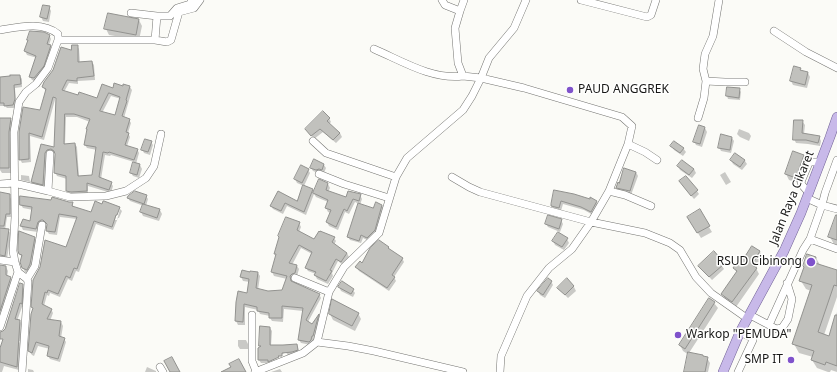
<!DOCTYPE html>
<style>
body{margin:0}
canvas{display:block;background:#fbfbf7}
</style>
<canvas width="837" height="372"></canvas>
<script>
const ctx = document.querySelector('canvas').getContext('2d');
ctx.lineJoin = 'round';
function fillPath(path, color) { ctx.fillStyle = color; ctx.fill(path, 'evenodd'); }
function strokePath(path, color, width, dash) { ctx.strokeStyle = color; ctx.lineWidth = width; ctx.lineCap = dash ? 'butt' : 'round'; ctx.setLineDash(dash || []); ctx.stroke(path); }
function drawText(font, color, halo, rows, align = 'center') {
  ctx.font = font + ' "Noto Sans",sans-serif'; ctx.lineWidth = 3; ctx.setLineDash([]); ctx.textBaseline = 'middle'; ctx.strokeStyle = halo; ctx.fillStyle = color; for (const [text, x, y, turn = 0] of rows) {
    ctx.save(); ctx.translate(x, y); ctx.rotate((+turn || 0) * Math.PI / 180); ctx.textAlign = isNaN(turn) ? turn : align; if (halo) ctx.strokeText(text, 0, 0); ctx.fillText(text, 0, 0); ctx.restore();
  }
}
const shadow = new Path2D(`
 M 49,7 L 51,11 L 49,22 L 43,21 L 41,17 Z
 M 109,14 L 139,20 L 142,26 L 139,40 L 109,35 L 106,29 Z
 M 49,35 L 51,39 L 49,45 L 50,45 L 52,49 L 45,69 L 36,81 L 32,80 L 30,77 L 37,58 L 27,55 L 25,51 Z
 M 77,46 L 79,49 L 80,63 L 92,62 L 94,65 L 95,80 L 78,81 L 78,84 L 69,83 L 64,92 L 98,99 L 113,89 L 130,87 L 132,90 L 124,118 L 129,120 L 131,123 L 128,133 L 130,137 L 127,146 L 137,149 L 139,153 L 136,164 L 140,165 L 142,169 L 139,178 L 133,176 L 131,173 L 134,162 L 111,155 L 110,156 L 105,155 L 101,179 L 111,183 L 113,186 L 111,193 L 88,186 L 88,195 L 70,194 L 67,191 L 67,179 L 57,176 L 55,172 L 56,154 L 53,152 L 49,153 L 45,188 L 34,185 L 32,182 L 42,145 L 55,149 L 57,96 L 56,96 L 44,140 L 30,136 L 31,162 L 22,163 L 20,159 L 20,132 L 41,111 L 46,91 L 45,90 L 43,87 ZM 111,96 L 121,99 L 115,116 L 102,113 ZM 66,117 L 77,117 L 90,122 L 85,145 L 87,148 L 97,150 L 93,176 L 79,177 L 77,147 L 75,144 L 65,145 Z
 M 795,67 L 800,69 L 802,72 L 808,73 L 810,77 L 807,88 L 793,85 L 791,81 Z
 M 20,76 L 22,79 L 22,87 L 15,88 L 16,103 L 15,108 L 7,108 L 5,106 L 0,106 L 0,77 Z
 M 728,88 L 739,89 L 741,92 L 740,100 L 728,99 L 727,96 Z
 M 329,118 L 331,122 L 329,124 L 340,133 L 342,137 L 336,143 L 323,132 L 314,139 L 306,129 Z
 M 0,119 L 11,119 L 13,124 L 12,173 L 2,173 L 0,170 Z
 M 802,121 L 805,125 L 804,134 L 819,137 L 821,141 L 820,146 L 808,144 L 796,143 L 794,139 Z
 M 699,126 L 705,128 L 707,132 L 702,147 L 696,145 L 694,141 Z
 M 739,129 L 749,133 L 751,136 L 749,141 L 740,137 L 737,134 Z
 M 732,138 L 734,141 L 731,153 L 721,151 L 719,147 Z
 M 151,142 L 153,145 L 150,155 L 144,153 L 142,149 Z
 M 672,147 L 683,148 L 686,152 L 683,156 L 674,150 Z
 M 803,156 L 807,161 L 799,183 L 789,180 L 786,174 Z
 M 731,160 L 745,161 L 747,164 L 742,170 L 733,164 Z
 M 682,161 L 694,169 L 696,173 L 692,178 L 680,170 L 678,166 Z
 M 324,165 L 326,168 L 324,173 L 318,173 L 313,171 L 311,168 Z
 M 308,170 L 310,173 L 304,186 L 313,190 L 314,192 L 319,181 L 328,184 L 330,188 L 328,192 L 347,198 L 360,195 L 362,199 L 360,205 L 374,209 L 382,205 L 384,209 L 376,234 L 369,241 L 363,238 L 361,243 L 350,240 L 348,237 L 359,204 L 355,202 L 349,214 L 345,212 L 338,230 L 329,226 L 327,222 L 331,213 L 328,212 L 326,208 L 328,202 L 316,197 L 314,194 L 306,215 L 287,206 L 283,214 L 273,209 L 271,206 L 278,192 L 297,202 L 304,186 L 297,183 L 295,179 Z
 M 636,172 L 638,176 L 631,195 L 619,191 L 617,187 Z
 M 725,172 L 731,182 L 726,185 L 720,175 Z
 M 21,175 L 29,176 L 30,182 L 21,180 Z
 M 682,185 L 697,191 L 699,194 L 694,199 Z
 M 555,191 L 590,200 L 591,199 L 597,202 L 599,205 L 593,215 L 584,210 L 563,204 L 561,211 L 554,209 L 552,206 Z
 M 0,194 L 9,195 L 11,199 L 12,217 L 7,217 L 5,230 L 8,230 L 11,234 L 7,259 L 0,259 Z
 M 146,196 L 148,199 L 146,206 L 160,210 L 162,214 L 159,221 L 143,216 L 141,212 L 144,206 L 130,201 L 128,198 Z
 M 72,203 L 74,208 L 92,214 L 103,205 L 120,207 L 120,209 L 118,209 L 115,220 L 117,220 L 120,209 L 122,211 L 119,218 L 118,218 L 113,230 L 96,224 L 79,272 L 76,271 L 72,281 L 68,279 L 60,297 L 50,293 L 49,296 L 47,295 L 44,306 L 51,309 L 53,313 L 50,321 L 61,322 L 63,326 L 61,338 L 64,339 L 66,342 L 60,362 L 50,359 L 48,356 L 50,349 L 38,346 L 34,356 L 32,355 L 29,351 L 34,309 L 32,307 L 41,267 L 66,248 L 77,219 L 60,217 L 57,235 L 49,234 L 47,231 L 48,225 L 46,223 L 43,224 L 38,232 L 23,230 L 21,226 L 31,222 L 33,210 L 23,208 L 21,205 Z
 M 699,211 L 712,232 L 701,238 L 688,217 Z
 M 837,215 L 837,247 L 835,246 L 830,237 Z
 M 561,220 L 563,224 L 560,232 L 548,227 L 546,224 Z
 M 299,223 L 301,227 L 299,232 L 314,240 L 334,238 L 336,241 L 334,245 L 347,253 L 349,257 L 343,265 L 338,261 L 332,273 L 333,276 L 328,284 L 317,279 L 315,275 L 316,274 L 308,271 L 306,268 L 312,254 L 301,248 L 292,265 L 297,266 L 299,269 L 297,276 L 294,277 L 292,280 L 292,283 L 319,294 L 321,298 L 308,322 L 312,325 L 318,316 L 320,318 L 315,339 L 314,339 L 313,344 L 311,345 L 301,343 L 299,340 L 303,311 L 284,309 L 283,322 L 272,321 L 270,318 L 270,316 L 260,314 L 258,310 L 245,307 L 245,325 L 238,325 L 236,321 L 248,294 L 250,282 L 243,281 L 241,277 L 258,273 L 260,276 L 258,290 L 268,292 L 283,291 L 287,279 L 274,276 L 272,272 L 277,256 L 276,254 Z
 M 34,237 L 36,241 L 32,268 L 29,273 L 25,272 L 23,268 L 22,258 L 20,254 Z
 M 567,239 L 569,243 L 564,250 L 555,245 L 553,241 Z
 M 388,247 L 390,250 L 402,258 L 404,262 L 394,277 L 396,281 L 389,291 L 359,271 L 356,267 Z
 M 752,247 L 760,252 L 763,258 L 756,268 L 759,274 L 736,307 L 725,299 L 722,294 L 737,273 L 734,268 L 743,261 Z
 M 719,258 L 721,262 L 720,263 L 724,269 L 712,280 L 702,269 Z
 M 816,258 L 820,265 L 837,271 L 837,297 L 824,335 L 830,337 L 837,312 L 837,372 L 831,370 L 830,372 L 828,372 L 817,368 L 812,360 L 813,357 L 799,353 L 794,344 L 811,291 L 806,289 L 801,281 Z
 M 0,266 L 6,267 L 8,271 L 7,277 L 11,278 L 13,281 L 0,320 Z
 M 567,280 L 574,287 L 576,291 L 568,298 L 561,291 L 559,288 Z
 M 551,281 L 553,285 L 545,298 L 540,295 L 538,291 Z
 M 22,285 L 24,289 L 23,307 L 22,307 L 17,321 L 20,321 L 22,325 L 21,342 L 19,341 L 21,345 L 19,370 L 4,366 L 2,372 L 0,372 L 0,351 L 15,341 L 0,335 L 0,333 L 2,333 L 5,329 Z
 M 339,287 L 353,290 L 355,293 L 353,297 L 341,291 Z
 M 714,303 L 718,308 L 689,353 L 707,358 L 710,363 L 708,372 L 685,372 L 689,355 L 683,351 L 680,345 Z
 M 358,313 L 361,319 L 355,331 L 333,320 L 330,314 Z
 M 270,328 L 272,331 L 271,346 L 296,345 L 298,348 L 299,353 L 288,356 L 286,352 L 267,363 L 261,363 L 259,360 L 261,347 L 260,346 Z
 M 238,340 L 246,340 L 248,344 L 248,349 L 240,349 L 238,346 Z
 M 147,367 L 156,371 L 156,372 L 145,372 Z
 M 28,369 L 33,370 L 34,372 L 28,372 Z
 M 280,369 L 282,372 L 271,372 Z`);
const building = new Path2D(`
 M 43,5 L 50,6 L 47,19 L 40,17 Z
 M 108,13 L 139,19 L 136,35 L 104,29 Z
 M 30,31 L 44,32 L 50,35 L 47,44 L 51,45 L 44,66 L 34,78 L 29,77 L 36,56 L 24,51 L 28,40 L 27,40 Z
 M 72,45 L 78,45 L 78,62 L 92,61 L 94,76 L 77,78 L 77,81 L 67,80 L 62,90 L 78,95 L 79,92 L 97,98 L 102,84 L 113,88 L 114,83 L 123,86 L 123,84 L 130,86 L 126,100 L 127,101 L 122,116 L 130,119 L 126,132 L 129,133 L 125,145 L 138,149 L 134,160 L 109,152 L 108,153 L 103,152 L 99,177 L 112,182 L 109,190 L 87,183 L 87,191 L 71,192 L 66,191 L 66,176 L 54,173 L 55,154 L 54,151 L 51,149 L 47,150 L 45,153 L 43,185 L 31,182 L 41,144 L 54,147 L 56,98 L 53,97 L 42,137 L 29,133 L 29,159 L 19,160 L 19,132 L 23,107 L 40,110 L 46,89 L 42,87 L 44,82 L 53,70 L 61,47 L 71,50 ZM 109,93 L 120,97 L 115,115 L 100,111 ZM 65,114 L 74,114 L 90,119 L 86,129 L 87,129 L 84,145 L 96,147 L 92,175 L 78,176 L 75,143 L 64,144 L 64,143 Z
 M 794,66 L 801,68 L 800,70 L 808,72 L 805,85 L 790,81 Z
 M 10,75 L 20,75 L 21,84 L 14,85 L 15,99 L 13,105 L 4,106 L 4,103 L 0,103 L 0,77 L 10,76 Z
 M 727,87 L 740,88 L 739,98 L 726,96 Z
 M 323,111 L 330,118 L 327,121 L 340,133 L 333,140 L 320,129 L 311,136 L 305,129 Z
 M 0,118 L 11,118 L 9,132 L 9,168 L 0,168 Z
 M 794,120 L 803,120 L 802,133 L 820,136 L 818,143 L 806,140 L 793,140 Z
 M 699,125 L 705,127 L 700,144 L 693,142 Z
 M 721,134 L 732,137 L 730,150 L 718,148 Z
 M 145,139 L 152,141 L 148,152 L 141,150 Z
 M 674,141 L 684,148 L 680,153 L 670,146 Z
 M 793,151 L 804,155 L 796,178 L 785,174 Z
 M 735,153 L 745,160 L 740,167 L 730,160 Z
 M 314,159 L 324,164 L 322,170 L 319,169 L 316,170 L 310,168 Z
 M 682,160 L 694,169 L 689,175 L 677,166 Z
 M 133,162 L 140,164 L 137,175 L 130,173 Z
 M 301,165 L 309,169 L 302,183 L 294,179 Z
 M 624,168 L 636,172 L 630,191 L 616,188 L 618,182 L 619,183 Z
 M 686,176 L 698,190 L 691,196 L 679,181 Z
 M 319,179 L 328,183 L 326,190 L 346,197 L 348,191 L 361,194 L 359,201 L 353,199 L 347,211 L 344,209 L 336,227 L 326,222 L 331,210 L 325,208 L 328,200 L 313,193 Z
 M 303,185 L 313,189 L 304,212 L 285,203 L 281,211 L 270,206 L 278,191 L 297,201 Z
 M 554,190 L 574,194 L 590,199 L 590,197 L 597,201 L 591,212 L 581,207 L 561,201 L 559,208 L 551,206 L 551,204 Z
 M 135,191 L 147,195 L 144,204 L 127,198 L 128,196 Z
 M 0,192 L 10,194 L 10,214 L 6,214 L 4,226 L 0,226 Z
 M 20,196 L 51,200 L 52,197 L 69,202 L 73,202 L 72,206 L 91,212 L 95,201 L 102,204 L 103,201 L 104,201 L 120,207 L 117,215 L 116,215 L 112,227 L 94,221 L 77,269 L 74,268 L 70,278 L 66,276 L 58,294 L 48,290 L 47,293 L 45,292 L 42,304 L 52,309 L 47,319 L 61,321 L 59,336 L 65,338 L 58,359 L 47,356 L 49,346 L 36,342 L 32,353 L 28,351 L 31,314 L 33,308 L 31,307 L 33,280 L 40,267 L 45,240 L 66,247 L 77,217 L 59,214 L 55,232 L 46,231 L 47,224 L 43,220 L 41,220 L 38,222 L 36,229 L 20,226 L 23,219 L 30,221 L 32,207 L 20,205 Z
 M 376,202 L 382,205 L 375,230 L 367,238 L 361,235 L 359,241 L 347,237 L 358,203 L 373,208 Z
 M 143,204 L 160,209 L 157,218 L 140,212 Z
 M 700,209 L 710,226 L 697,233 L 687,217 Z
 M 548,215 L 562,219 L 559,229 L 545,224 Z
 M 836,215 L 837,215 L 837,240 L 828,237 Z
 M 286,217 L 300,222 L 297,230 L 314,239 L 319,231 L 320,232 L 320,231 L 335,237 L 332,242 L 347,253 L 341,262 L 336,259 L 330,270 L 332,271 L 326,281 L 314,275 L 316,272 L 305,268 L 312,252 L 299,245 L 289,263 L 297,265 L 295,273 L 292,274 L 290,276 L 291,281 L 320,294 L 306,320 L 312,324 L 319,314 L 313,336 L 312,336 L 311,340 L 309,342 L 298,340 L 303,308 L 282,306 L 282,318 L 269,318 L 269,313 L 257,311 L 257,307 L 244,304 L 243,322 L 235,321 L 236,302 L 238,291 L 247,293 L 249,279 L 240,277 L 242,270 L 250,272 L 250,271 L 258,272 L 256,288 L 268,291 L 282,290 L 287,276 L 271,272 L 276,254 L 274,254 L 279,237 L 278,236 Z
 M 0,228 L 9,229 L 5,256 L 0,255 Z
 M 19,231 L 35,237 L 30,264 L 27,270 L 22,268 L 20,262 L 22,255 L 19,254 L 18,251 Z
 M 558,232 L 568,238 L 562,247 L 552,241 Z
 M 379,240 L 389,247 L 388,248 L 403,258 L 392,275 L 395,277 L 387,288 L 355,267 L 360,261 L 362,263 L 370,248 Z
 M 752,246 L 760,251 L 752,265 L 757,268 L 732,302 L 721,294 L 737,271 L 733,268 L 740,257 L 743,259 Z
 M 714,251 L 720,258 L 718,259 L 723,265 L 709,277 L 698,266 Z
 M 807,254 L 816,257 L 815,263 L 837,270 L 837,286 L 834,285 L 818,332 L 829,336 L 835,315 L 837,315 L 837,366 L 826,362 L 825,365 L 811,360 L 814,351 L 792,344 L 812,285 L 799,281 L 804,267 L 803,266 Z
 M 0,265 L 6,266 L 6,275 L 11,277 L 0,311 Z
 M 548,278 L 552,281 L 543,295 L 537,291 Z
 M 567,278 L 574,286 L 565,295 L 557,288 Z
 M 342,281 L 354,289 L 351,294 L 338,287 Z
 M 20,283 L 23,284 L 22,304 L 20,303 L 15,319 L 20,320 L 17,367 L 0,362 L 0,348 L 3,339 L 0,339 L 0,332 L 3,331 L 5,329 Z
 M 709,298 L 715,302 L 685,349 L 679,345 Z
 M 332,299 L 359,313 L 352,326 L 329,314 Z
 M 260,326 L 270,327 L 270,345 L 283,345 L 297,344 L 298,350 L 292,352 L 282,353 L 282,356 L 278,356 L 279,357 L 268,362 L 268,360 L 258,360 L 258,348 L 261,346 L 259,346 Z
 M 688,352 L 703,355 L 703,356 L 708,357 L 705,372 L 684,372 Z
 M 172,357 L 180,372 L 170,372 L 164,361 Z
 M 239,359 L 246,372 L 221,372 L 231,367 L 229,364 Z`);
const minor = new Path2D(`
 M 442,0 L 445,5 L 460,11
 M 464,0 L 460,11 L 455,28 L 458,63 L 463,76 L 481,78 L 524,88 L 622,117 L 632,126 L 628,144 L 609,191 L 591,222 L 572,249 L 549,268 L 527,296 L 501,356 L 500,372
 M 581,0 L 647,17 L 651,15 L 656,0
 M 131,13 L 157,16
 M 0,30 C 19,27 42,21 58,34 L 58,40 L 48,68 L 36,84 L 26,92 L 19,102 L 14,132 L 15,217 L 13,251 L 15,262 L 18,272 L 27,279 L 28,282 L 22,372
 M 774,31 L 806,52 L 837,68
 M 58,40 L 155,40 L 157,16 L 170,16 L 177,8 L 190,4 L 192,0
 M 155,40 L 167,42 L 171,40 L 179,12 L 194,8 L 200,0
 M 374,49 C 402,61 432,80 463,76
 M 706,81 L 725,82 L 745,82
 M 698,118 L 704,98 L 706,81 L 703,69 L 705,54 L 713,36 L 719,0
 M 313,141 L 326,153 L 396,177
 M 628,144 L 645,152 L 657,160
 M 837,160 L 825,193 L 822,205 L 837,209
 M 319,174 L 344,184 L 389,198
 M 452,177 L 469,187 L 480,192 L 591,222 L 645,233 L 670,243 L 680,250 L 696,277 L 711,293 L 748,319
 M 0,184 L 14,183 L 48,191 L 70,197 L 106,196 L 126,191 L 146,178 L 154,166 L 161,134
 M 48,191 L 50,154
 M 609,191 L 625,195 L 651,206
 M 809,193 L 802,185 L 801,182 L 809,163 L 811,162 L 820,162
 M 810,239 L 837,249
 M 0,260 L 15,262
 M 295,278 L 329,292
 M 27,279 L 35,266 L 42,225
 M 252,315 L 252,361 L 256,371
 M 750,315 L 769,325 L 776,329 L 782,328 L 788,319 L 792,299 L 787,283
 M 769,325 L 803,250 L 810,239 L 822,205 L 811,200
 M 0,327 L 18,272
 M 317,342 L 329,292 L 344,267 L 379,233 L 396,177 L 407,158 L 463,110 L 472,96 L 481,78 L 489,58 L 514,28 L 526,0
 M 317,342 L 348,346 L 374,351 L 463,372
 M 160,367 L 163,372
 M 255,372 L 303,353 L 317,342
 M 738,372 L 753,340 L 752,338 L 740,332`);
const major = new Path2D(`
 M 723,372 L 740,332 L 784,251 L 801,213 L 830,137 L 837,117`);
const markers = [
 [570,90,4,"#7f52cb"],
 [811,262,5,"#7f52cb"],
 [678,335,4,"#7f52cb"],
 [791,360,4,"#7f52cb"]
];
const poiNames = [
 ["PAUD ANGGREK",578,90],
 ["RSUD Cibinong",802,262,"right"],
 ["Warkop \"PEMUDA\"",686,335],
 ["SMP IT",783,360,"right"]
];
const streetNames = [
 ["Jalan Raya Cikaret",792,198,-68]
];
fillPath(shadow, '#0003');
fillPath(building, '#c1c1bd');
strokePath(building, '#92928f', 1);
strokePath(minor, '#757572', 8);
strokePath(major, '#726396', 10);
strokePath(minor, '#fff', 7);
strokePath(major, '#c8b9e9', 9);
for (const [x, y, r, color] of markers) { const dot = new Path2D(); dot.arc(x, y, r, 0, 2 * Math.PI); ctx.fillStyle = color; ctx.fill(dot); strokePath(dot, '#fffffe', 1.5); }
drawText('12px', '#181817', '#fffffe', poiNames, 'left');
drawText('12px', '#181817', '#fffffe', streetNames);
</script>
